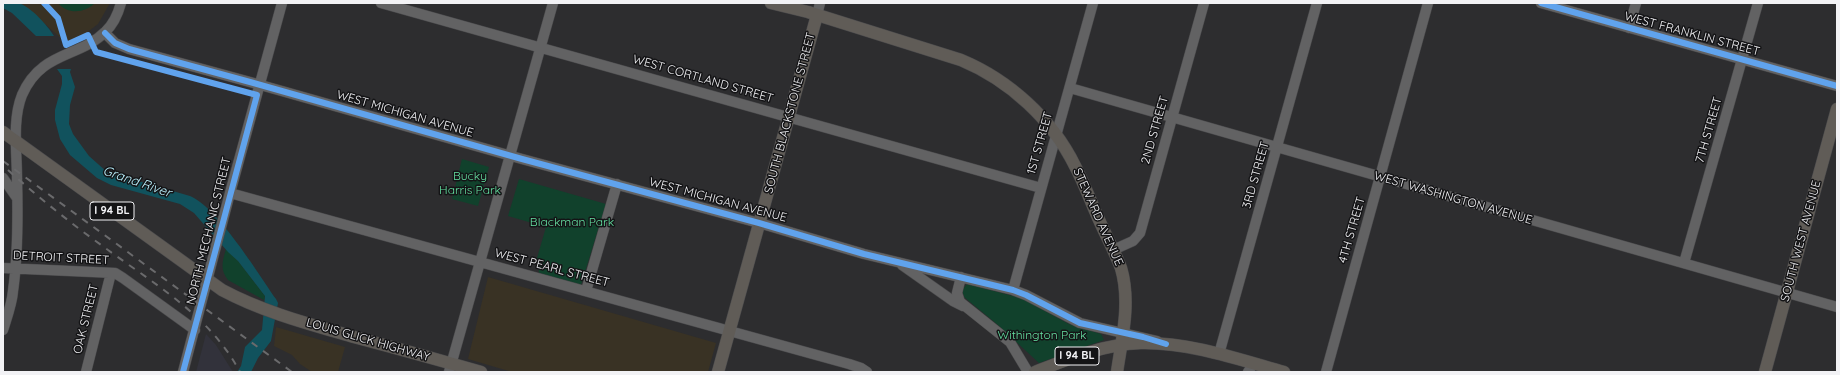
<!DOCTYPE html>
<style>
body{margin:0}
#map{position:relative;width:1840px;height:375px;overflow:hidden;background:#2d2d2f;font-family:Quicksand,sans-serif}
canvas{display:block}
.frame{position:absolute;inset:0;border:4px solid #f2f2f5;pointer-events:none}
</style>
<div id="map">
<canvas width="1840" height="375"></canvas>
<div class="frame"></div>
</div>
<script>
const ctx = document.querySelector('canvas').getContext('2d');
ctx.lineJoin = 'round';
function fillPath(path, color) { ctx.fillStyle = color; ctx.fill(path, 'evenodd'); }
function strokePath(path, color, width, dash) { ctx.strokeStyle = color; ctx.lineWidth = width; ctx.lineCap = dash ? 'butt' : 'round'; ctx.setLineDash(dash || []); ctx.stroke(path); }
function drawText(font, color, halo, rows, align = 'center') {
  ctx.font = font + ' Quicksand,sans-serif'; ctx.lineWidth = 3; ctx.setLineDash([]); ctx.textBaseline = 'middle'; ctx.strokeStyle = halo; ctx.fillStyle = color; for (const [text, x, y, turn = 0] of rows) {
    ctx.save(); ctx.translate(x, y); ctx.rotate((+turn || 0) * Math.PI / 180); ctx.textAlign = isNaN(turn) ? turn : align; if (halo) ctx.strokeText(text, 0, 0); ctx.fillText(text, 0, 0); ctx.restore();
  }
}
const commercial = new Path2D(`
 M 19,3 L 110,3 L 98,24 L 81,37 L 68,42 L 64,41 L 26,7 Z
 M 488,277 L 716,343 L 708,372 L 512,372 L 468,359 Z
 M 276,327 L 345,347 L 338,372 L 312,372 L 300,364 L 292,355 L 274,346 Z`);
const built = new Path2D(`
 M 206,334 L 216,345 L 233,372 L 196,372 Z`);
const green = new Path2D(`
 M 58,3 L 95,3 C 85,13 68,15 58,3 Z
 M 462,159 L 489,167 L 478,206 L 452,199 Z
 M 519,179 L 606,204 L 581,285 L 539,273 L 537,258 L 546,227 L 508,216 Z
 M 226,249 L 238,261 L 265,296 L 264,300 L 228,280 C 220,270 222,262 226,249 Z
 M 967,284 L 1021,298 L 1069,324 L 1101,334 L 1104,340 L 1039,363 L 998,325 L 964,297 L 962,290 Z`);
const water = new Path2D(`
 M 3,3 C 8,3 14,2 19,3 C 31,7 48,26 54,36 L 36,36 L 12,13 L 3,8 Z
 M 57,69 L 71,69 L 70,72 L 75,87 L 70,105 L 69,124 L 73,134 L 89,156 L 107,172 L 190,196 C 217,207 258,273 276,299 L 278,303 L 271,341 L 258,358 L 251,372 L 237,372 L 241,366 L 245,347 L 262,330 L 265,296 L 238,261 L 228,252 L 194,213 L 180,204 L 111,185 L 97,178 L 70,155 L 60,139 L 55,120 L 55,110 L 62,84 L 62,76 Z`);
const minor = new Path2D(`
 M 381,3 L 1041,188
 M 1541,3 L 1837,86
 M 817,15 L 820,3
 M 1629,28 L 1636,3
 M 105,33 L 115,43 L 129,49 L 250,82 L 522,159 L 759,223 L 864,254 L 1013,290 L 1026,295 L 1080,323 L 1157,341
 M 1070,88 L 1837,307
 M 3,178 L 17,198
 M 230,193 L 849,364 L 861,368 L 867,372
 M 1113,250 L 1133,241 L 1140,233 L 1204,3
 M 1684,263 L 1758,3
 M 902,265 L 953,301 L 963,306
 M 3,268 L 115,273 L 123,278 L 195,330
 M 961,277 L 957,293 L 960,302 L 1010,342 L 1028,372
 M 1013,290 L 1093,3
 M 586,291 L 617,184
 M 3,330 C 7,317 12,304 13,291 C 18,255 18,216 17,179 C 17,152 12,120 22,95 C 41,51 79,58 105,32 C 114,24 118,14 121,3
 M 1219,354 L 1317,3
 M 86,372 L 111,273
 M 183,372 L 230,193 L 282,3
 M 449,372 L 553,3
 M 1248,372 L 1254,363
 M 1326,372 L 1428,3`);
const major = new Path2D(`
 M 771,3 L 808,12 L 961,60 C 1009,80 1052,119 1075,166 C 1083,181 1089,197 1096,213 C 1104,232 1114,250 1121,268 C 1131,302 1122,338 1117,372
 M 3,132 L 222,290 C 263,312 309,324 354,337 C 396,348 439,360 481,372
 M 718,372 L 817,15
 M 1035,372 C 1068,359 1104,344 1141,343 C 1189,342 1238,359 1284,372
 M 1765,372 L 1837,109`);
const rail = new Path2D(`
 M 3,161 L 292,372
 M 8,170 C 39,198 73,225 108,250 C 156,285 211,317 240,372`);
const cycleway = new Path2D(`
 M 44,3 L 58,18 L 66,45 L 88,35 L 96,52 L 257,95 L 183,372
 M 1541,3 L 1837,86
 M 105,33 L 115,43 L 129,49 L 250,82 L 522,159 L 759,223 L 864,254 L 1013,290 L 1026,295 L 1080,323 L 1143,337 L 1166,344`);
const shields = [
 [112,211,44],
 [1077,356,44]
];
const shieldNames = [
 ["I 94 BL",112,211],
 ["I 94 BL",1077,356]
];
const streetNames = [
 ["WEST FRANKLIN STREET",1692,34,15],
 ["WEST CORTLAND STREET",703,79,16],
 ["SOUTH BLACKSTONE STREET",790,113,-75],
 ["WEST MICHIGAN AVENUE",405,114,16],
 ["2ND STREET",1155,130,-74],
 ["7TH STREET",1709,130,-74],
 ["1ST STREET",1040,143,-74],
 ["3RD STREET",1256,175,-74],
 ["WEST WASHINGTON AVENUE",1453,198,16],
 ["WEST MICHIGAN AVENUE",718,200,15],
 ["STEWARD AVENUE",1098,217,66],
 ["4TH STREET",1352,230,-74],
 ["NORTH MECHANIC STREET",209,231,-76],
 ["SOUTH WEST AVENUE",1801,241,-75],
 ["DETROIT STREET",61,258,3],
 ["WEST PEARL STREET",552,268,15],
 ["OAK STREET",86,319,-76],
 ["LOUIS GLICK HIGHWAY",368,340,16]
];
const parkNames = [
 ["Bucky",470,176],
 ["Harris Park",470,190],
 ["Blackman Park",572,222],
 ["Withington Park",1042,335]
];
const waterNames = [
 ["Grand River",137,182,19]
];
fillPath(commercial, '#393224');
fillPath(built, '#32323b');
fillPath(green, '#11412c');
fillPath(water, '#11525d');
strokePath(minor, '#4a4a4c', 11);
strokePath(major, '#4a4a4c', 13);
strokePath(minor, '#626263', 10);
strokePath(major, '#605c57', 12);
strokePath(rail, '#6a6a6c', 2, [7, 7]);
strokePath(cycleway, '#60a3ed', 6);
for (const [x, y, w] of shields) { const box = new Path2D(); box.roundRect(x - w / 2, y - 9, w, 18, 3); ctx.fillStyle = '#141416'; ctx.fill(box); strokePath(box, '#f2f2f5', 1); }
drawText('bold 11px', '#f2f2f5', null, shieldNames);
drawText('12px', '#f2f2f5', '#141416', streetNames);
drawText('12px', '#65e1a2', '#141416', parkNames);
drawText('italic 13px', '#b9effb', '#141416', waterNames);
</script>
